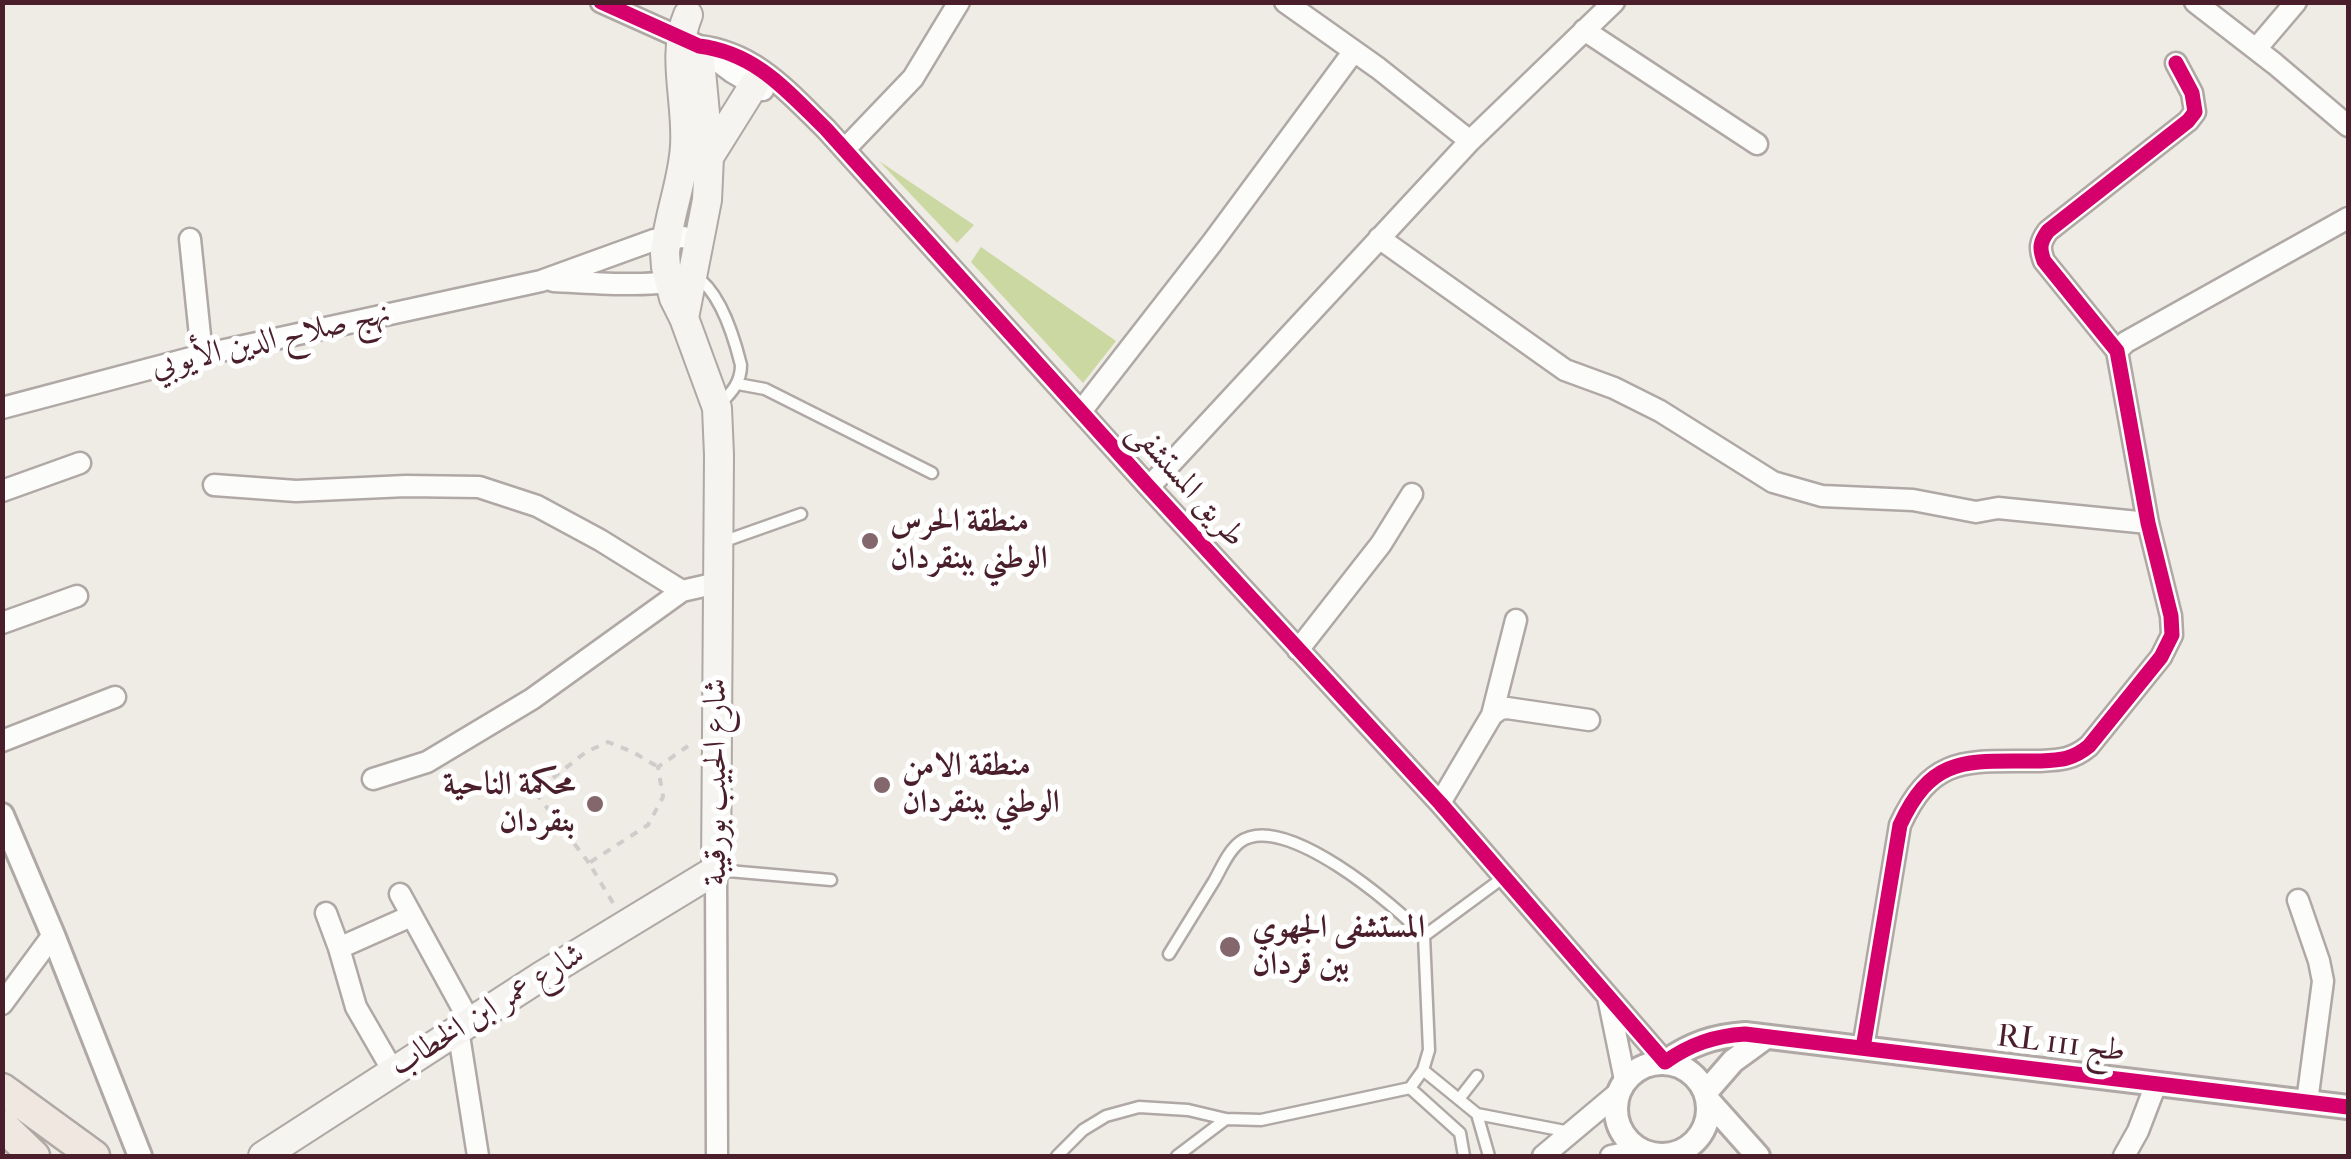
<!DOCTYPE html>
<meta charset="utf-8">
<style>
body{margin:0}
#map{position:relative;width:2351px;height:1159px;overflow:hidden;background:#eeece4;font-family:"IM FELL French Canon",serif}
canvas{display:block}
.frame{position:absolute;inset:0;border:5px solid #4a1f2b;pointer-events:none}
</style>
<div id="map">
<canvas width="2351" height="1159"></canvas>
<div class="frame"></div>
</div>
<script>
const ctx = document.querySelector('canvas').getContext('2d');
ctx.lineJoin = 'round';
function fillPath(path, color) { ctx.fillStyle = color; ctx.fill(path, 'evenodd'); }
function strokePath(path, color, width, dash) { ctx.strokeStyle = color; ctx.lineWidth = width; ctx.lineCap = dash ? 'butt' : 'round'; ctx.setLineDash(dash || []); ctx.stroke(path); }
function drawText(font, color, halo, rows, align = 'center') {
  ctx.font = font + ' "IM FELL French Canon",Amiri,serif'; ctx.lineWidth = 10; ctx.setLineDash([]); ctx.textBaseline = 'middle'; ctx.strokeStyle = halo; ctx.fillStyle = color; for (const [text, x, y, turn = 0] of rows) {
    ctx.save(); ctx.translate(x, y); ctx.rotate((+turn || 0) * Math.PI / 180); ctx.textAlign = isNaN(turn) ? turn : align; if (halo) ctx.strokeText(text, 0, 0); ctx.fillText(text, 0, 0); ctx.restore();
  }
}
const green = new Path2D(`
 M 879,161 L 974,225 L 957,243 Z
 M 981,247 L 1116,341 L 1083,383 L 971,262 Z`);
const path = new Path2D(`
 M 589,863 L 535,792 L 586,752 L 608,742 L 633,752 L 658,767
 M 613,903 L 589,863 L 648,825 L 663,797 L 658,767 L 688,746`);
const service = new Path2D(`
 M 695,276 C 720,291 734,337 741,365 C 741,382 732,392 721,403
 M 738,384 L 765,389 L 932,473
 M 722,542 L 801,514
 M 717,870 L 831,880
 M 1169,954 C 1184,930 1199,905 1214,881 C 1221,869 1228,851 1240,842 C 1283,810 1395,905 1424,936
 M 1423,1070 L 1477,1114 L 1489,1156
 M 1410,1088 L 1460,1133 L 1464,1156
 M 1459,1099 L 1477,1076
 M 1477,1114 L 1570,1132
 M 1057,1156 L 1083,1130 L 1106,1116 L 1139,1107 L 1188,1110 L 1226,1119 L 1261,1120 L 1410,1088 L 1423,1070 L 1429,1050 L 1424,936 L 1504,877
 M 1177,1156 L 1226,1119`);
const minor = new Path2D(`
 M 601,2 L 699,46 C 756,53 787,91 826,129 L 1149,487 L 1440,803 L 1665,1062
 M 1285,2 L 1378,68 L 1470,141
 M 2195,2 L 2275,64 L 2348,126
 M 1584,30 L 1757,144
 M 2256,49 L 2296,2
 M 704,51 L 732,72 L 763,90
 M 845,149 L 913,78 L 959,2
 M 1379,238 L 1565,370 L 1614,388 L 1660,411 L 1773,482 L 1822,496 L 1913,500 L 1976,512 L 1998,508 L 2148,523
 M 190,239 L 202,355
 M 553,281 C 586,282 654,289 683,278
 M 2117,351 L 2126,342 L 2348,218
 M 2,408 L 202,355 L 541,281 L 654,240 L 683,237 L 699,241
 M 1082,410 L 1212,243 L 1354,51
 M 214,485 L 296,491 L 406,486 L 479,487 L 537,506 L 600,540 L 682,591 L 717,583
 M 1149,487 L 1470,141 L 1614,2
 M 2,491 L 80,463
 M 2,623 L 77,596
 M 1298,650 L 1381,544 L 1412,494
 M 1492,715 L 1516,620
 M 2,741 L 115,697
 M 373,779 L 427,762 L 532,699 L 682,591
 M 1440,803 L 1492,715 L 1500,709 L 1507,708 L 1589,720
 M 716,870 L 717,1156
 M 400,894 L 470,1022
 M 2298,900 L 2319,961 L 2323,981 L 2307,1102
 M 326,913 L 339,948 L 356,1007 L 393,1071
 M 339,948 L 411,916
 M 1608,997 L 1625,1080
 M 2,1004 L 53,935
 M 458,1029 L 478,1156
 M 1863,1048 L 1900,825 C 1933,753 1969,762 2038,761 C 2060,760 2072,760 2089,746 L 2161,657 L 2172,635 L 2171,616 L 2148,523 L 2117,351 L 2044,261 C 2039,248 2040,242 2048,231 L 2188,121 L 2195,112 L 2192,93 L 2176,63
 M 1543,1156 L 1618,1093
 M 1611,1156 L 1639,1150
 M 2124,1156 L 2138,1131 L 2156,1084`);
const tertiary = new Path2D(`
 M 2,815 L 53,935 L 140,1156
 M 1665,1062 C 1691,1044 1714,1036 1745,1034 L 2348,1107
 M1616 1109a46 46 0 1 1 92 0a46 46 0 1 1-92 0Z
 M 1706,1092 L 1733,1061 L 1766,1037
 M 1708,1100 L 1758,1156`);
const secondary = new Path2D(`
 M 709,157 L 754,85
 M 684,318 L 707,200 L 709,157 L 700,60
 M 263,1156 L 540,977 L 716,870 L 719,455 L 717,408 L 684,318 L 674,298 L 666,267 L 665,253 C 668,216 683,182 685,146 C 688,103 671,55 688,15`);
const primary = new Path2D(`
 M 2,1089 L 94,1156
 M 2,1125 L 34,1156`);
const cycleway = new Path2D(`
 M 601,2 L 699,46 C 756,53 787,91 826,129 L 1149,487 L 1440,803 L 1665,1062 C 1691,1044 1714,1036 1745,1034 L 2348,1107
 M 1863,1048 L 1900,825 C 1933,753 1969,762 2038,761 C 2060,760 2072,760 2089,746 L 2161,657 L 2172,635 L 2171,616 L 2148,523 L 2117,351 L 2044,261 C 2039,248 2040,242 2048,231 L 2188,121 L 2195,112 L 2192,93 L 2176,63`);
const markers = [
 [870,541,10,"#83676c"],
 [882,785,10,"#83676c"],
 [595,804,10,"#83676c"],
 [1230,947,12,"#83676c"]
];
const streetNames = [
 ["نهج صلاح الدين الأيوبي",271,341,-13],
 ["طريق المستشفى",1186,485,48],
 ["شارع الحبيب بورقيبة",717,782,-90],
 ["شارع عمر ابن الخطاب",488,1011,-32],
 ["RL طج 111",2061,1045,7]
];
const poiNames = [
 ["منطقة الحرس",890,523],
 ["الوطني ببنقردان",890,560],
 ["منطقة الامن",902,767],
 ["الوطني ببنقردان",902,804],
 ["محكمة الناحية",575,786,"right"],
 ["بنقردان",575,823,"right"],
 ["المستشفى الجهوي",1252,929],
 ["ببن قردان",1252,966]
];
fillPath(green, '#ccd8a2');
strokePath(service, '#afa8a5', 15);
strokePath(minor, '#afa8a5', 25);
strokePath(tertiary, '#afa8a5', 28);
strokePath(secondary, '#afa8a5', 32);
strokePath(primary, '#afa8a5', 35);
strokePath(path, '#cfcdcb', 4, [8, 8]);
strokePath(service, '#fcfcfb', 10);
strokePath(minor, '#fcfcfb', 20);
strokePath(tertiary, '#fcfcfb', 22);
strokePath(secondary, '#f6f4f1', 28);
strokePath(primary, '#efe7e0', 30);
strokePath(cycleway, '#d6006c', 15);
for (const [x, y, r, color] of markers) { const dot = new Path2D(); dot.arc(x, y, r, 0, 2 * Math.PI); ctx.fillStyle = color; ctx.fill(dot); strokePath(dot, '#fff', 4); }
drawText('32px', '#4a1f2b', '#fff', streetNames);
drawText('bold 32px', '#4a1f2b', '#fff', poiNames, 'left');
</script>
